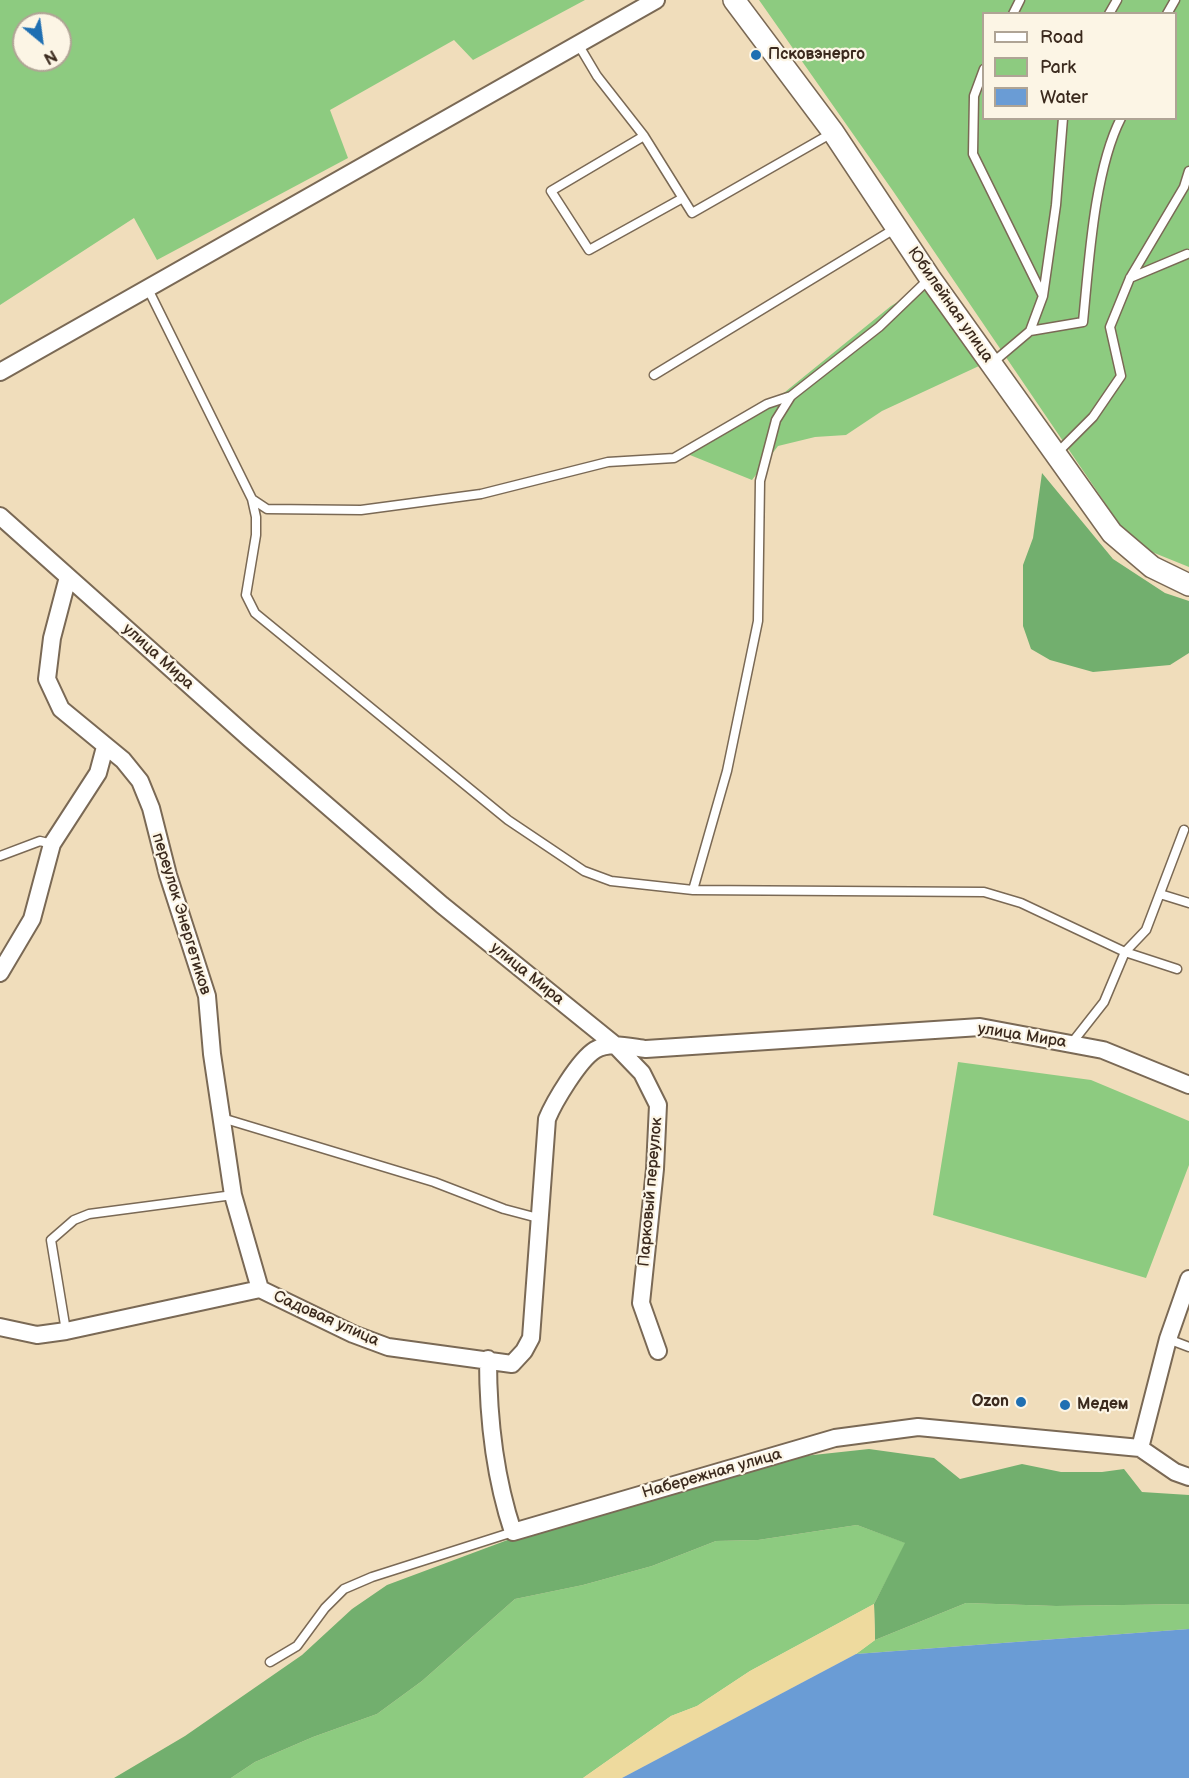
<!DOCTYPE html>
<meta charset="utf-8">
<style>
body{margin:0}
#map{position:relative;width:1189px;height:1778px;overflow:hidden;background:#f0ddbb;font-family:"Balsamiq Sans",sans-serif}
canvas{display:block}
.legend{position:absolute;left:982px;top:12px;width:195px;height:108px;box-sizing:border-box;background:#fcf5e5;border:2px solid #afa495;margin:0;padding:8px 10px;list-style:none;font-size:18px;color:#3b2a1e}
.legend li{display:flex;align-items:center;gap:12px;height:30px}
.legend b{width:30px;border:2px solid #afa495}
.north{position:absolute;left:12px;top:12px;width:60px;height:60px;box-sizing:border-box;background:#fcf5e5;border:2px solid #afa495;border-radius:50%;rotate:151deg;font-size:16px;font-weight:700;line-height:24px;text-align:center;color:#3b2a1e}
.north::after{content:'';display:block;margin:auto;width:21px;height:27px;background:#1f6fb2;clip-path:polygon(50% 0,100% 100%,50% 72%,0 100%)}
</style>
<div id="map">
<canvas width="1189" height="1778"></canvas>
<ul class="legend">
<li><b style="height:8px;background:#fff"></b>Road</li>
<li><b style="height:16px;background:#8dcb80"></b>Park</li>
<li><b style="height:16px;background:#6a9cd5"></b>Water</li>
</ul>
<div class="north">N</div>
</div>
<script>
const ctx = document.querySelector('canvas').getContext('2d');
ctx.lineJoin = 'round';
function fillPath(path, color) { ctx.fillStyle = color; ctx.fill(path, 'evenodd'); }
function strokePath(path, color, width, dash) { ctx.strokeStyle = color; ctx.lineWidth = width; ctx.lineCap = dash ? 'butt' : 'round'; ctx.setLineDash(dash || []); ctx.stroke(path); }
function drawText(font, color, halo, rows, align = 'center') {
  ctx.font = font + ' "Balsamiq Sans",sans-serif'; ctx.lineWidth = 4.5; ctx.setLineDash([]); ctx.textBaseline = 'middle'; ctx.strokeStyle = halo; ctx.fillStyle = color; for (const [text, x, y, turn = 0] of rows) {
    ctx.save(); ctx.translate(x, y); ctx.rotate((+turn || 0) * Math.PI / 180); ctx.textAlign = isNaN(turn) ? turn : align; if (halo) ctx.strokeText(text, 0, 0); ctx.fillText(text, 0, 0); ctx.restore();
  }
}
const green = new Path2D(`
 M 0,0 L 585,0 L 473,60 L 454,40 L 330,110 L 348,158 L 157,260 L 134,218 L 0,305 ZM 24,24 L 60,24 L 60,60 L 24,60 Z
 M 759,0 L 1189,0 L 1189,567 L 1142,548 L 1120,525 L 893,191 ZM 984,14 L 1176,14 L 1176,118 L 984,118 Z
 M 924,286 L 979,366 L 882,411 L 846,435 L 815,437 L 778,446 L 752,480 L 680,451 L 785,392 L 891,306 Z
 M 958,1062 L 1091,1080 L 1189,1121 L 1189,1165 L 1146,1278 L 933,1215 Z
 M 857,1525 L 906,1543 L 874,1604 L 750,1671 L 697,1706 L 671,1716 L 583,1778 L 231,1778 L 255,1762 L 313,1737 L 377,1714 L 422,1681 L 515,1599 L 583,1585 L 652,1566 L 716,1541 L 758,1540 Z
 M 966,1603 L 1056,1606 L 1189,1604 L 1189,1629 L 856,1654 L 875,1640 Z`);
const forest = new Path2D(`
 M 1042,473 L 1113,559 L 1165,593 L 1189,601 L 1189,653 L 1170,665 L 1093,672 L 1050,660 L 1031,649 L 1023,626 L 1023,565 L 1033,538 Z
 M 869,1449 L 934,1458 L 960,1479 L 1022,1464 L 1061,1472 L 1102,1472 L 1124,1469 L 1142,1492 L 1189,1495 L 1189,1604 L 1056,1606 L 966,1603 L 875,1640 L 874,1604 L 905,1543 L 857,1525 L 758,1540 L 716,1541 L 652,1566 L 583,1585 L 515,1599 L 422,1681 L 377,1714 L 313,1737 L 255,1762 L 231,1778 L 114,1778 L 185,1736 L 302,1655 L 352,1609 L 387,1585 L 529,1532 L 754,1467 L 804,1456 Z`);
const sand = new Path2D(`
 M 874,1604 L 875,1640 L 856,1654 L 622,1778 L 583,1778 L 671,1716 L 697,1706 L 750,1671 Z`);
const water = new Path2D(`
 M 1189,1629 L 1189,1778 L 622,1778 L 856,1654 Z`);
const service = new Path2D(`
 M 1013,14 L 1020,0
 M 1109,14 L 1117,0
 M 1167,14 L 1175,0
 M 578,44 L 597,76 L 644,136 L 692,213 L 832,133
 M 984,69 L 974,96 L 973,154 L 1043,296 L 1030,331 L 991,364
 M 644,136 L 551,191 L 589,250 L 681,199
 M 930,278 L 879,327 L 791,396 L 776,420 L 760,481 L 758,621 L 727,771 L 693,890 L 984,892 L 1021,903 L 1125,952 L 1177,969
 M 1130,278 L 1187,254
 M 147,287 L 252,499 L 267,509 L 361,510 L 481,494 L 608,462 L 674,458 L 767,404 L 791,396
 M 1043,296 L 1056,205 L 1063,118
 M 1030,331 L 1083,322 C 1089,262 1094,171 1121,118
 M 654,375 L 896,228
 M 1057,453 L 1093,417 L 1121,376 L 1110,327 L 1130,278 L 1184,187 L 1189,171
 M 252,499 L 256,517 L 256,535 L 246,595 L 255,613 L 508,820 L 584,871 L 611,881 L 693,890
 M 0,856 L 40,841 L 52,844
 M 1160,894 L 1189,903
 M 1071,1044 L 1104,1002 L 1125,952 L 1146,930 L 1184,830
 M 222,1118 L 434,1182 L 504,1209 L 538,1218
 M 66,1331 L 51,1240 L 74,1220 L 89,1214 L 233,1195
 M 1168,1339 L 1189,1347
 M 270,1662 L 297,1646 L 325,1608 L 344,1589 L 372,1577 L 513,1532`);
const minor = new Path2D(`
 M 0,372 L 656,0
 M 0,516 L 250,739 L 442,905 L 615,1045 L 642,1073 L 658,1105 L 655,1169 L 641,1303 L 658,1351
 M 68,577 L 52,638 L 47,679 L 61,709 L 123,760 L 140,781 L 151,808 L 168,875 L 207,996 L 212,1054 L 233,1195 L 260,1289
 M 0,973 L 32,919 L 52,844 L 98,773 L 105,747
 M 0,1327 L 37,1335 L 66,1331 L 260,1289 L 353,1334 L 388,1347 L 512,1364 L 524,1351 L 531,1338 L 547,1119 C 554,1102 579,1060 595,1050 C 609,1041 630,1047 646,1049 L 980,1027 L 1103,1050 L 1189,1085
 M 488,1359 C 488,1419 494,1475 513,1532 L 835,1438 L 918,1427 L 1140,1448 L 1175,1472 L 1189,1477
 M 1140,1448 L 1168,1339 L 1189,1279`);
const tertiary = new Path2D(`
 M 734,0 L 833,132 L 930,278 L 1112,533 L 1152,567 L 1189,585`);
const markers = [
 [756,55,6,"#1f6fb2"],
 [1021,1402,6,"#1f6fb2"],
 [1065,1405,6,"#1f6fb2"]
];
const poiNames = [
 ["Псковэнерго",768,55],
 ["Ozon",1009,1402,"right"],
 ["Медем",1077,1405]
];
const streetNames = [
 ["Юбилейная улица",950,305,55],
 ["улица Мира",158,657,42],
 ["переулок Энергетиков",181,914,73],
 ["улица Мира",527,974,39],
 ["улица Мира",1022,1036,9],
 ["Парковый переулок",651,1192,-85],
 ["Садовая улица",326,1319,24],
 ["Набережная улица",712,1474,-16]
];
fillPath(green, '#8dcb80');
fillPath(forest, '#72af6e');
fillPath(sand, '#eeda9e');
fillPath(water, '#6a9cd5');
strokePath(service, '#7a6955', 11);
strokePath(minor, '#7a6955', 20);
strokePath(tertiary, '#7a6955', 24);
strokePath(service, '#fff', 8);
strokePath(minor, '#fff', 16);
strokePath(tertiary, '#fff', 21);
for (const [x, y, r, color] of markers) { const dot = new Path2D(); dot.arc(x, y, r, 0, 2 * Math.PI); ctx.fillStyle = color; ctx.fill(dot); strokePath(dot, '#fcf5e5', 2); }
drawText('bold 16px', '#3b2a1e', '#fcf5e5', poiNames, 'left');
drawText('16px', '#3b2a1e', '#fcf5e5', streetNames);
</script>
